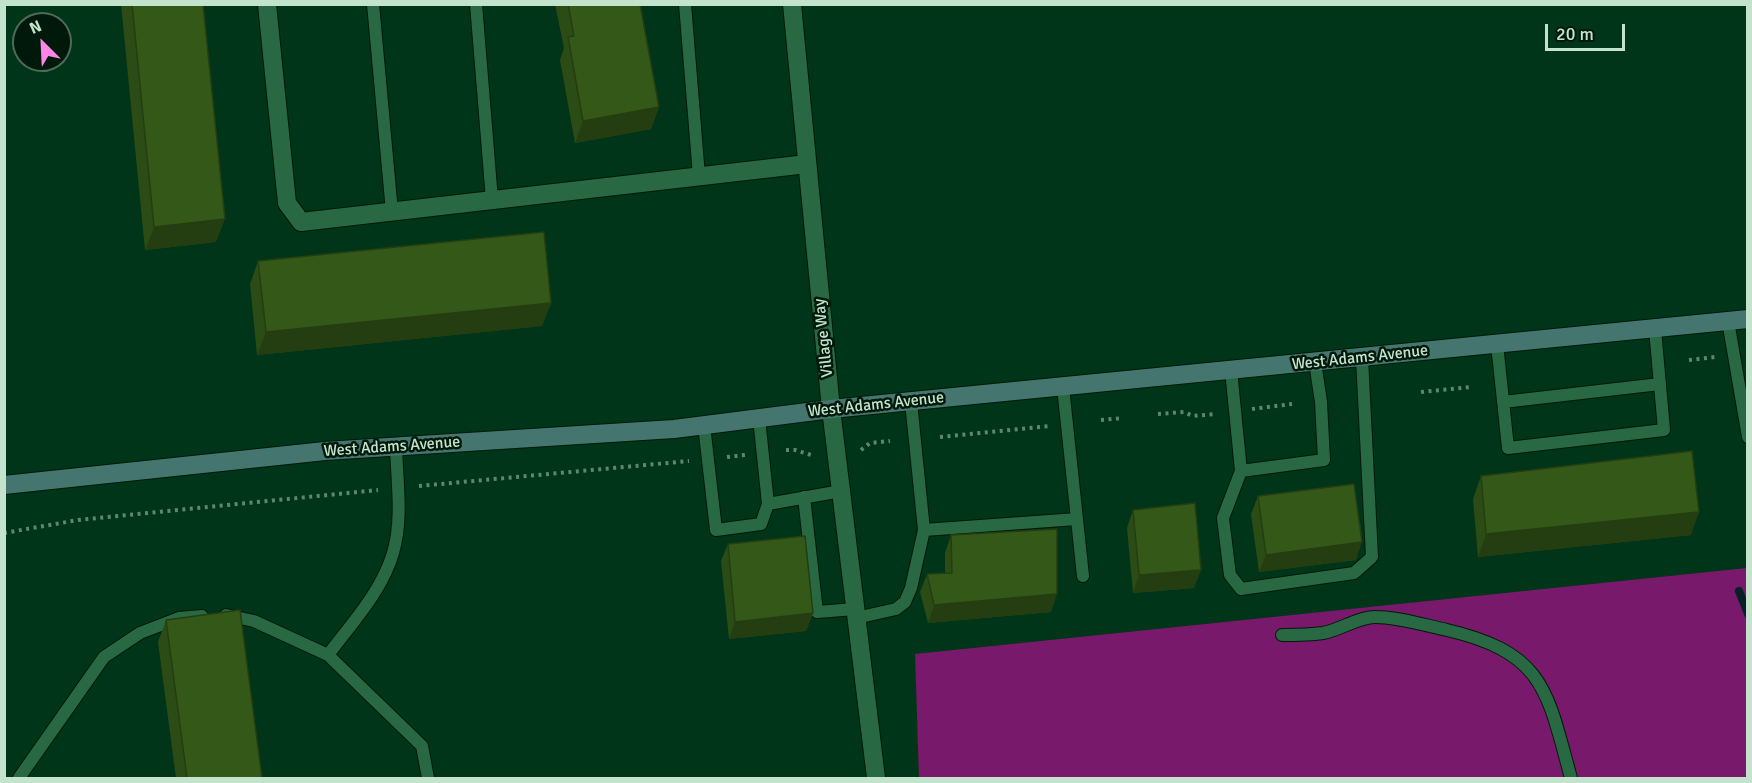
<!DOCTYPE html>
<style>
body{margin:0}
#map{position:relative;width:1752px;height:783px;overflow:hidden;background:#00351a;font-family:Signika,sans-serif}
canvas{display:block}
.frame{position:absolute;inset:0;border:6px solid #c3e3cc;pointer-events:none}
.north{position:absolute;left:12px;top:12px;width:60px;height:60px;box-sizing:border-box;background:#01190a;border:2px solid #4f6a58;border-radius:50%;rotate:336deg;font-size:16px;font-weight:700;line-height:24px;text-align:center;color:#c3e3cc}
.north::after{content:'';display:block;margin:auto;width:21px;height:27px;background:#fb86e5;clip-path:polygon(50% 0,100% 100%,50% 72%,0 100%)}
.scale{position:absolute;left:1545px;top:24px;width:80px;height:27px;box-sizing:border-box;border:3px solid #c3e3cc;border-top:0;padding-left:8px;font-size:18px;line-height:21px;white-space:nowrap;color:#c3e3cc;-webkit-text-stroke:4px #01190a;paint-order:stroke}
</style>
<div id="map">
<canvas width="1752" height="783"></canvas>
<div class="frame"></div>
<div class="north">N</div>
<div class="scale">20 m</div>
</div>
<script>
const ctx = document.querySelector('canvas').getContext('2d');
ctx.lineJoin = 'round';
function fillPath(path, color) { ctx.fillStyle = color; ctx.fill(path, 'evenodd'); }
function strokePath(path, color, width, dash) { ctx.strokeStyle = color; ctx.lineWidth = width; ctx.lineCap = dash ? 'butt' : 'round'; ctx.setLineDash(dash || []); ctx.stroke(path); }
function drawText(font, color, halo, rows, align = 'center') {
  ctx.font = font + ' Signika,sans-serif'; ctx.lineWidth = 5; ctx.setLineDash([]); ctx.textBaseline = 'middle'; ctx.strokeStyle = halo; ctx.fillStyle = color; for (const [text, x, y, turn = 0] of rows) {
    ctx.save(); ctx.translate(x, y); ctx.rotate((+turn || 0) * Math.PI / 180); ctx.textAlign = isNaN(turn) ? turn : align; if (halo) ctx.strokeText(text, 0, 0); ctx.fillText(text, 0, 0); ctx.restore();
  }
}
const green = new Path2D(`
 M 1747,568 L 1747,778 L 919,778 L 915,654 Z`);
const stream = new Path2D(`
 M 1739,591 L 1748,614`);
const path = new Path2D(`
 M 1689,360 L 1715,357
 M 1421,392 L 1471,387
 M 1252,409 L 1292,404
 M 1158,414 L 1184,412 L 1193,416 L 1216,414
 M 1101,420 L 1123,418
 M 940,437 L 1050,426
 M 786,450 L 795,450 L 811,455
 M 861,450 L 870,443 L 890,441
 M 727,457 L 745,455
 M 419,486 L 689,461
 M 4,533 L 78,520 L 378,490`);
const lane = new Path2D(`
 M 373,4 L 392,212
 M 476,4 L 492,200
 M 685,4 L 699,176
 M 1728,321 L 1748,437
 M 1497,344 L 1508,448 L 1664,430 L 1655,329
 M 1231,370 L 1241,471 L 1324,460 L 1321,402 L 1315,362
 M 1063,387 L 1083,576
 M 1503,402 L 1660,384
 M 759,418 L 768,504 L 841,491
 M 704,425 L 716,530 L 761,524 L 768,504
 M 1241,471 L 1223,518 L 1230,575 L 1241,589 L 1354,573 L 1372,557 L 1362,358
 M 804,497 L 817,612 L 855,609
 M 924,530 L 1077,519
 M 226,615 L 254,621 L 328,655 L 422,746 L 428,778
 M 856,618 L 896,609 L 905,602 L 911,588 L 924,530 L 911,402
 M 1282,635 C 1295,635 1309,635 1323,633 C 1340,630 1358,617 1375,617 C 1399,617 1424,625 1447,630 C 1545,653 1547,691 1571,778
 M 328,655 C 352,623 382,591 393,553 C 403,520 397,481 396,446
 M 19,778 L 104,657 L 140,633 L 179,618 L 202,616`);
const street = new Path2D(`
 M 267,4 L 287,203 L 301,222 L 807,164
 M 792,4 L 831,409 L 876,778`);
const secondary = new Path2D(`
 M 4,485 L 325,451 L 674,429 L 831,409 L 1748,319`);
const wall = new Path2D(`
 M 121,4 L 203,4 L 216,242 L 145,250 Z
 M 555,4 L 640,4 L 659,107 L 651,129 L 575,143 L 560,60 L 564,48 Z
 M 258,261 L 551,303 L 542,326 L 257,355 L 250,284 Z
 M 1481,476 L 1691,535 L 1478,557 L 1473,499 Z
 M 1258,496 L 1356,560 L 1259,572 L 1251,514 Z
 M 1133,510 L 1194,588 L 1133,593 L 1127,528 Z
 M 951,535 L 1051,612 L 928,623 L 920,592 L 927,574 L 945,573 L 945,553 Z
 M 728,544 L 813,613 L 806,631 L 729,639 L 721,561 Z
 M 166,620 L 262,778 L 176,778 L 158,642 Z`);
const shadedWall = new Path2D(`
 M 659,107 L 651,129 L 575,143 L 583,121 Z
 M 225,219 L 216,242 L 145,250 L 154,227 Z
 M 551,303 L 542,326 L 257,355 L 266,332 Z
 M 1699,512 L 1691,535 L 1478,557 L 1486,534 Z
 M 1362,542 L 1356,560 L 1259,572 L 1266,555 Z
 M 1201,570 L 1194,588 L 1133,593 L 1139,575 Z
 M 1057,594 L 1051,612 L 928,623 L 934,605 Z
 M 813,613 L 806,631 L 729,639 L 735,622 Z`);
const building = new Path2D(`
 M 132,4 L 203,4 L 225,219 L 154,227 Z
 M 568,4 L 640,4 L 659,107 L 583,121 L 568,37 L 574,36 Z
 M 544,232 L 551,303 L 266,332 L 258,261 Z
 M 1692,451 L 1699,512 L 1486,534 L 1481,476 Z
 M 1354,484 L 1362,542 L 1266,555 L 1258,496 Z
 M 1195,503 L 1201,570 L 1139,575 L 1133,510 Z
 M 1057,529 L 1057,594 L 934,605 L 927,574 L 952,573 L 951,535 Z
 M 805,536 L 813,613 L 735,622 L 728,544 Z
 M 240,610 L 262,778 L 187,778 L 166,620 Z`);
const streetNames = [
 ["Village Way",824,338,-96],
 ["West Adams Avenue",1360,358,-6],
 ["West Adams Avenue",876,405,-6],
 ["West Adams Avenue",392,447,-4]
];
fillPath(green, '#79196b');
strokePath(stream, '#052026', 8);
strokePath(lane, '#001a08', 14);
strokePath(street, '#001a08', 20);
strokePath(secondary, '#001a08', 20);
strokePath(path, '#5d886e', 4, [3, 4.5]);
strokePath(lane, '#286843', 12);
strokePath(street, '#286843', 18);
strokePath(secondary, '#44756f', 18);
fillPath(wall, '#2c4c15');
fillPath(shadedWall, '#243e11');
fillPath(building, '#335818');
strokePath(building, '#243e11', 1.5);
drawText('16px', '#c3e3cc', '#01190a', streetNames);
</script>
